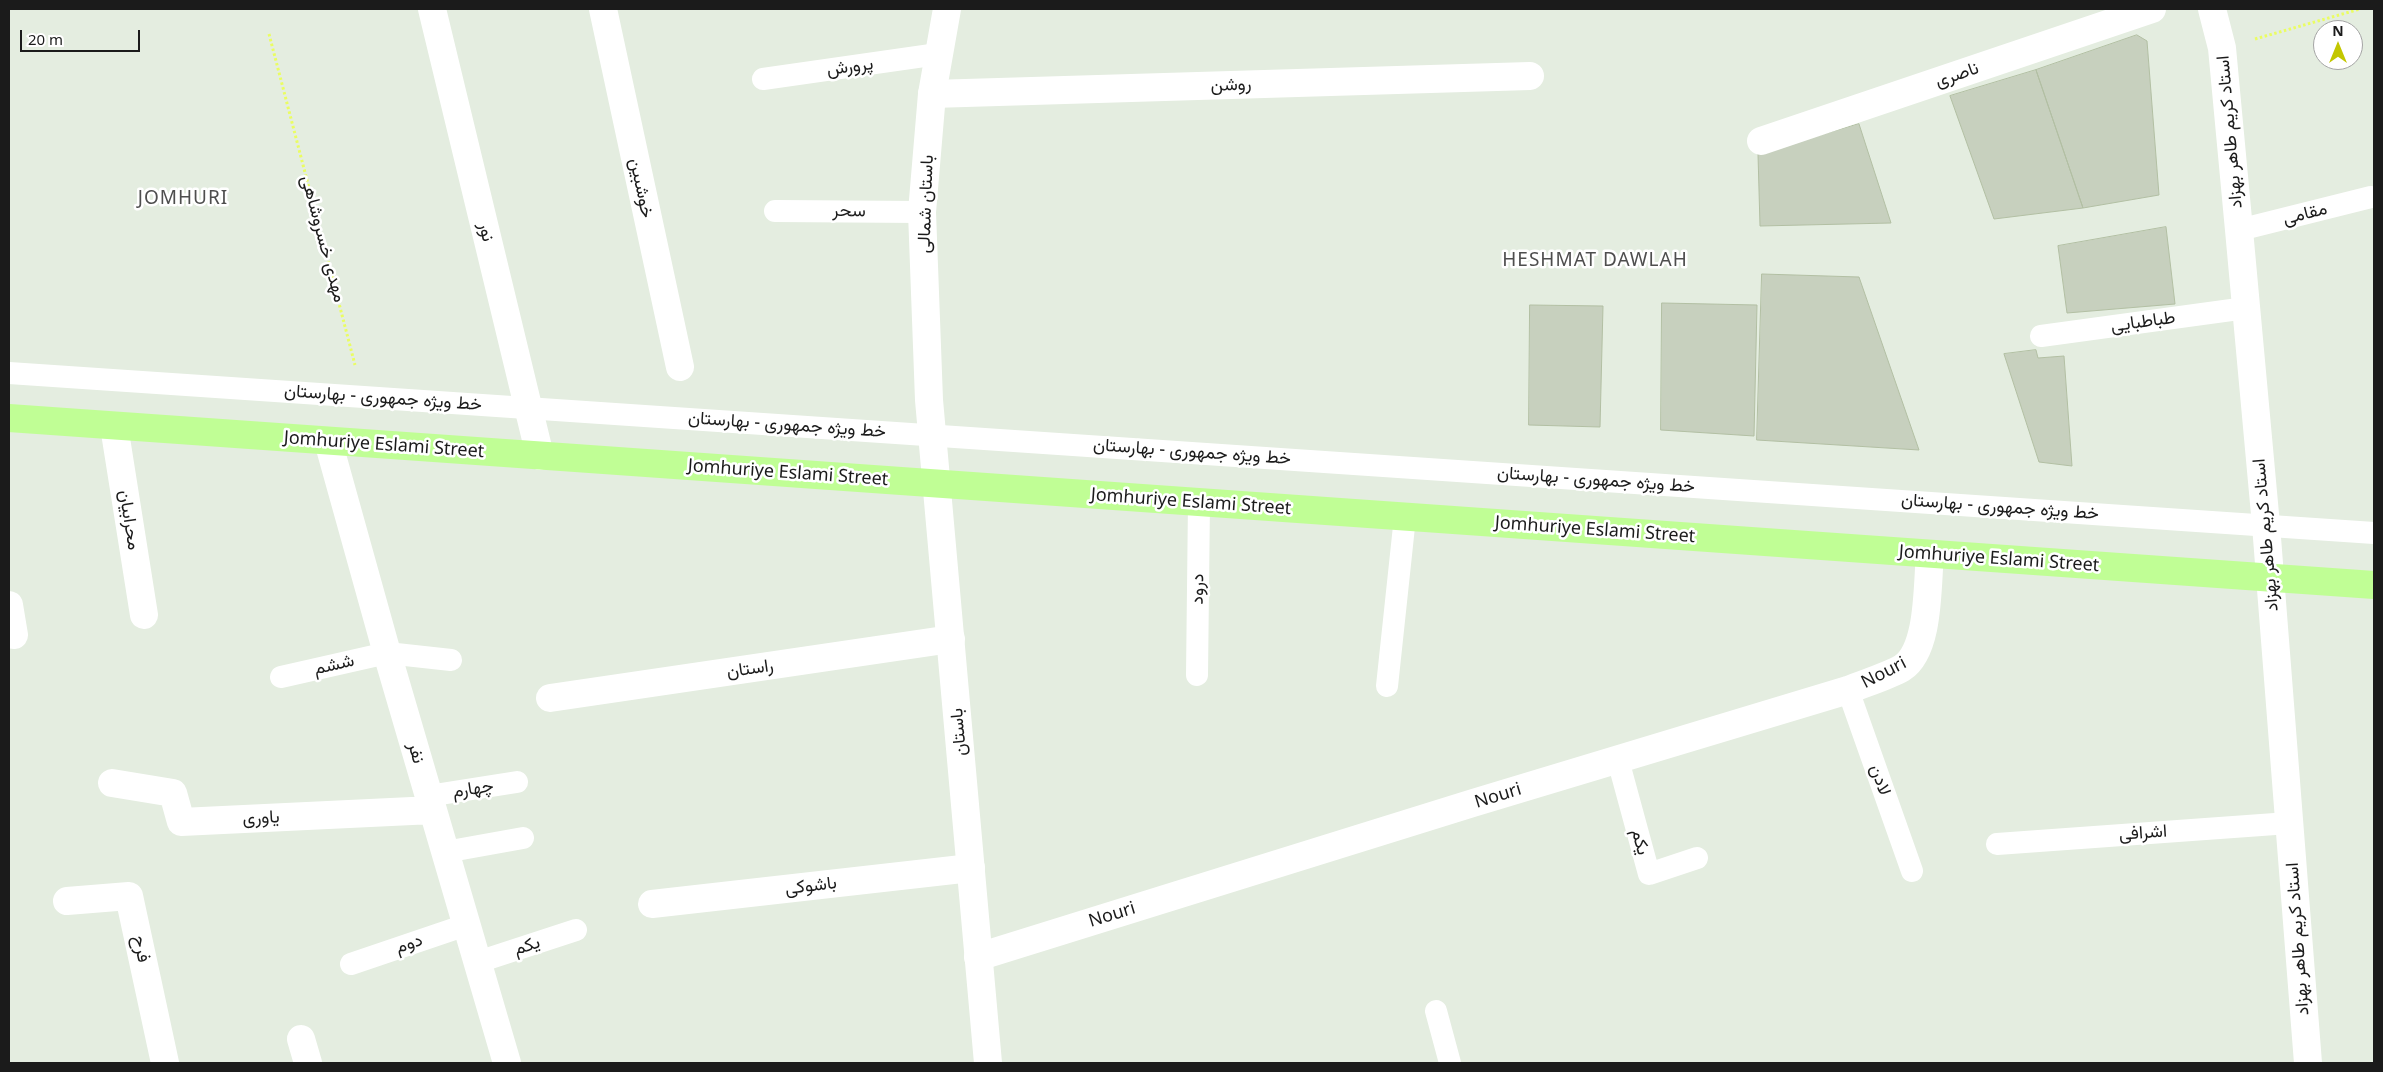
<!DOCTYPE html>
<meta charset="utf-8">
<style>
body{margin:0}
#map{position:relative;width:2383px;height:1072px;overflow:hidden;background:#e4ede0;font-family:"Noto Sans",sans-serif}
canvas{display:block}
.frame{position:absolute;inset:0;border:10px solid #1b1b1b;pointer-events:none}
.north{position:absolute;left:2313px;top:20px;width:50px;height:50px;box-sizing:border-box;background:#fff;border:1px solid #a4a4a4;border-radius:50%;rotate:0deg;font-size:14px;font-weight:700;line-height:20px;text-align:center;color:#1b1b1b}
.north::after{content:'';display:block;margin:auto;width:18px;height:22px;background:#c3c700;clip-path:polygon(50% 0,100% 100%,50% 72%,0 100%)}
.scale{position:absolute;left:20px;top:30px;width:120px;height:22px;box-sizing:border-box;border:2px solid #1b1b1b;border-top:0;padding-left:6px;font-size:15px;line-height:18px;white-space:nowrap;color:#1b1b1b;-webkit-text-stroke:4px #fff;paint-order:stroke}
</style>
<div id="map">
<canvas width="2383" height="1072"></canvas>
<div class="frame"></div>
<div class="north">N</div>
<div class="scale">20 m</div>
</div>
<script>
const ctx = document.querySelector('canvas').getContext('2d');
ctx.lineJoin = 'round';
function fillPath(path, color) { ctx.fillStyle = color; ctx.fill(path, 'evenodd'); }
function strokePath(path, color, width, dash) { ctx.strokeStyle = color; ctx.lineWidth = width; ctx.lineCap = dash ? 'butt' : 'round'; ctx.setLineDash(dash || []); ctx.stroke(path); }
function drawText(font, color, halo, rows, align = 'center') {
  ctx.font = font + ' "Noto Sans",Vazirmatn,sans-serif'; ctx.lineWidth = 5; ctx.setLineDash([]); ctx.textBaseline = 'middle'; ctx.strokeStyle = halo; ctx.fillStyle = color; for (const [text, x, y, turn = 0] of rows) {
    ctx.save(); ctx.translate(x, y); ctx.rotate((+turn || 0) * Math.PI / 180); ctx.textAlign = isNaN(turn) ? turn : align; if (halo) ctx.strokeText(text, 0, 0); ctx.fillText(text, 0, 0); ctx.restore();
  }
}
const building = new Path2D(`
 M 2137,35 L 2147,41 L 2159,195 L 2083,208 L 2036,70 Z
 M 2036,70 L 2083,208 L 1994,219 L 1950,96 Z
 M 1859,124 L 1891,223 L 1760,226 L 1758,154 Z
 M 2166,227 L 2175,304 L 2067,313 L 2058,246 Z
 M 1762,274 L 1859,277 L 1919,450 L 1757,440 Z
 M 1662,303 L 1757,305 L 1754,436 L 1661,430 Z
 M 1530,305 L 1603,306 L 1600,427 L 1529,425 Z
 M 2036,350 L 2038,358 L 2064,356 L 2072,466 L 2039,462 L 2004,354 Z`);
const path = new Path2D(`
 M 269,34 L 355,365
 M 2255,39 L 2360,9`);
const service = new Path2D(`
 M 763,79 L 938,54
 M 775,211 L 922,212
 M 2239,230 L 2371,197
 M 2041,336 L 2246,308
 M 9,373 L 2374,533
 M 1197,675 L 1199,502
 M 281,677 L 387,653 L 451,660
 M 1387,686 L 1405,517
 M 1848,690 L 1912,871
 M 1618,760 L 1649,874 L 1697,858
 M 428,796 L 517,782
 M 1997,844 L 2289,823
 M 445,852 L 523,838
 M 478,962 L 576,930
 M 351,964 L 466,925
 M 1436,1011 L 1450,1063`);
const minor = new Path2D(`
 M 432,9 L 540,456
 M 603,9 L 680,367
 M 932,94 L 1530,76
 M 1761,141 L 2152,9
 M 114,426 L 144,615
 M 328,441 L 387,653 L 507,1063
 M 9,605 L 14,635
 M 550,698 L 951,639
 M 112,783 L 173,793 L 181,822 L 433,810
 M 67,901 L 129,896 L 165,1063
 M 652,904 L 971,868
 M 978,957 L 1473,803 L 1848,690 C 1865,683 1886,677 1902,668 C 1930,650 1927,584 1930,554
 M 301,1039 L 308,1063`);
const tertiary = new Path2D(`
 M 947,9 L 932,94 L 922,212 L 929,400 L 988,1063
 M 2212,9 L 2222,48 L 2239,230 L 2266,525 L 2308,1063`);
const primary = new Path2D(`
 M 9,418 L 2374,585`);
const streetNames = [
 ["پرورش",850,67,-8],
 ["ناصری",1957,75,-19],
 ["روشن",1231,85,-2],
 ["استاد کریم طاهر بهزاد",2230,132,-95],
 ["خوشبین",641,188,78],
 ["باستان شمالی",926,204,-88],
 ["سحر",849,211,1],
 ["مقامی",2305,214,-14],
 ["نور",486,232,76],
 ["مهدی خسروشاهی",323,239,75],
 ["طباطبایی",2143,322,-8],
 ["خط ویژه جمهوری - بهارستان",383,398,4],
 ["خط ویژه جمهوری - بهارستان",787,425,4],
 ["Jomhuriye Eslami Street",384,445,4],
 ["خط ویژه جمهوری - بهارستان",1192,452,4],
 ["Jomhuriye Eslami Street",788,473,4],
 ["خط ویژه جمهوری - بهارستان",1596,480,4],
 ["Jomhuriye Eslami Street",1191,502,4],
 ["خط ویژه جمهوری - بهارستان",2000,507,4],
 ["محرابیان",129,520,81],
 ["Jomhuriye Eslami Street",1595,530,4],
 ["استاد کریم طاهر بهزاد",2266,535,-95],
 ["Jomhuriye Eslami Street",1999,559,4],
 ["درود",1198,589,-89],
 ["ششم",334,665,-13],
 ["راستان",750,669,-8],
 ["Nouri",1884,673,-27],
 ["باستان",959,732,-95],
 ["نفر",416,753,74],
 ["لادن",1880,780,71],
 ["چهارم",473,789,-9],
 ["Nouri",1498,796,-17],
 ["یاوری",261,818,-3],
 ["اشرافی",2143,833,-4],
 ["یکم",1640,842,75],
 ["باشوکی",811,886,-7],
 ["Nouri",1112,915,-17],
 ["استاد کریم طاهر بهزاد",2298,939,-94],
 ["دوم",409,944,-19],
 ["یکم",527,946,-18],
 ["فرح",141,949,78]
];
const neighbourhoodNames = [
 ["JOMHURI",183,199],
 ["HESHMAT DAWLAH",1595,261]
];
fillPath(building, '#c7d0be');
strokePath(building, '#b2bfa3', 1);
strokePath(path, '#eafd62', 3, [2.5, 2.5]);
strokePath(service, '#fff', 22);
strokePath(minor, '#fff', 28);
strokePath(tertiary, '#fff', 28);
strokePath(primary, '#c0fe95', 28);
drawText('18px', '#1b1b1b', '#fff', streetNames);
ctx.letterSpacing = '1px';
drawText('19px', '#4e4e4e', '#fff', neighbourhoodNames);
ctx.letterSpacing = '0px';
</script>
